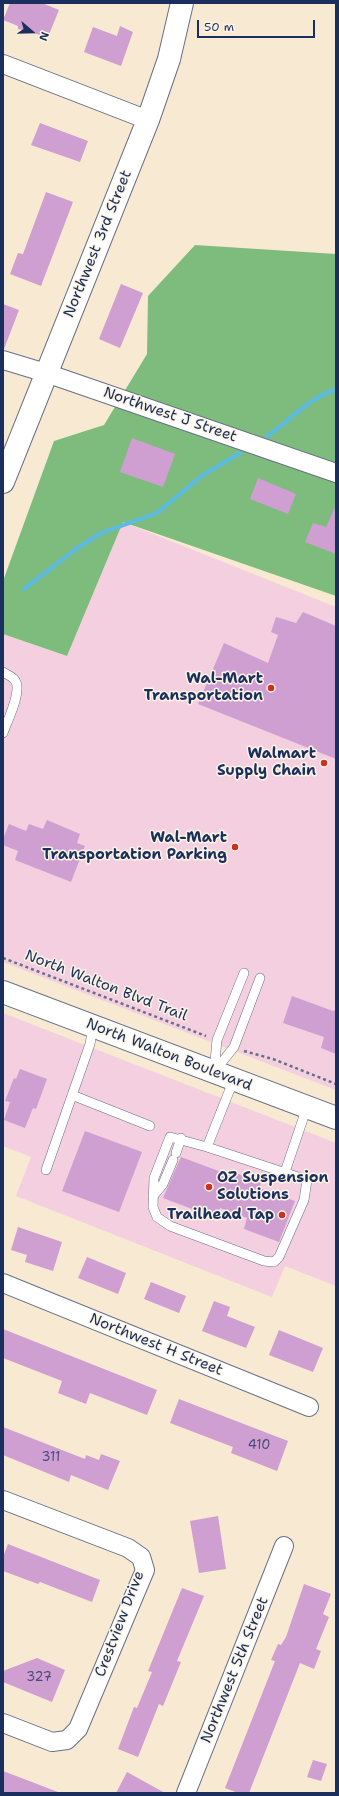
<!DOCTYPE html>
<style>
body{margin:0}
#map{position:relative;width:339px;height:1796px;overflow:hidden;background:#f8e9d2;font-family:"Shantell Sans",sans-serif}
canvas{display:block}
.frame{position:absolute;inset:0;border:4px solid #1b2f5e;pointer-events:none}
.north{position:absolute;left:12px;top:12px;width:40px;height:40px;-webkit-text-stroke:3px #fcf5e5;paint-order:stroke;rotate:110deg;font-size:11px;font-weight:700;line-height:16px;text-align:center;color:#1b2f5e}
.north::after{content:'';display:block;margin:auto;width:14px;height:18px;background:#1b2f5e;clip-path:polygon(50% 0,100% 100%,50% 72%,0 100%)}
.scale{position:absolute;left:197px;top:20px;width:118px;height:18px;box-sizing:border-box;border:2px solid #1b2f5e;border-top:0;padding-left:5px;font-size:12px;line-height:14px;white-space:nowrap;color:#1b2f5e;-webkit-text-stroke:3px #fcf5e5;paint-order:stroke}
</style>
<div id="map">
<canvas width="339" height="1796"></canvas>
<div class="frame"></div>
<div class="north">N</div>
<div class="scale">50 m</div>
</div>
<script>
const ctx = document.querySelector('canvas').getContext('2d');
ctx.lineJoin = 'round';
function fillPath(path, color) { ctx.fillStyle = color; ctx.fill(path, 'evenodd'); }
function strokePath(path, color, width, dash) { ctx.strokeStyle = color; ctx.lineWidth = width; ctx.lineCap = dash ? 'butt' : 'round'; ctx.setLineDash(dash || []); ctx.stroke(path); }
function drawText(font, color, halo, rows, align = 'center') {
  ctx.font = font + ' "Shantell Sans",sans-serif'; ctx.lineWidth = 3; ctx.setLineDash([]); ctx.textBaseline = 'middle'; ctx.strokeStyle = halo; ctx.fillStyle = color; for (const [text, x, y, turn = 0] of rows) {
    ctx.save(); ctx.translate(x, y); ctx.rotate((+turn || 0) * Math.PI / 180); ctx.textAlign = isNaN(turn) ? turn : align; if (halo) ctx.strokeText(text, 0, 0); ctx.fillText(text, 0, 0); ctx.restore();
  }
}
const built = new Path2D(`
 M 123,522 L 336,607 L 336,1090 L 3,962 L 3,634 L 67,656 Z
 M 3,1013 L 336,1143 L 336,1286 L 285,1266 L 272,1297 L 16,1196 L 31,1157 L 3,1146 Z`);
const forest = new Path2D(`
 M 195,245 L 336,254 L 336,596 L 123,522 L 67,656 L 3,634 L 3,581 L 54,441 L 104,425 L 147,354 L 148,296 Z`);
const stream = new Path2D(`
 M 267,436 C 289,422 310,396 336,390
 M 24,589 L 76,549 L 101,533 L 157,513 L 203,475 L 240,453`);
const building = new Path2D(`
 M 10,3 L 42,3 L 59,10 L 48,37 L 18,29 L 18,26 L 3,20 Z
 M 120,26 L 133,32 L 121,66 L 84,52 L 93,27 L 117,36 Z
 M 40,123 L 88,141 L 80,162 L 31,145 Z
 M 46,192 L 73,202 L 41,286 L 10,274 L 18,253 L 23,254 Z
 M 121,284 L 143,293 L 120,348 L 99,339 Z
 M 3,304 L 19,310 L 4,349 L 3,349 Z
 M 132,438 L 175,454 L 163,487 L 120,472 Z
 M 258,478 L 296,494 L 288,514 L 250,499 Z
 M 336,505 L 336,554 L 305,542 L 313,523 L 326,527 Z
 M 303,612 L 336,626 L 336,759 L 198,704 L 224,643 L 268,663 L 278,635 L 271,632 L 276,617 L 296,623 Z
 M 47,820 L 80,834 L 77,843 L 85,846 L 71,882 L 15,860 L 18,851 L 3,845 L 3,839 L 9,824 L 26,831 L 29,824 L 43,829 Z
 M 292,996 L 333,1011 L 336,1010 L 336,1054 L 321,1048 L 324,1037 L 283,1023 Z
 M 20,1069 L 47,1079 L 36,1109 L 33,1108 L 25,1128 L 4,1120 L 10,1102 L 5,1101 L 14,1078 L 16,1079 Z
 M 85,1131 L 142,1152 L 119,1212 L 62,1191 Z
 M 181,1157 L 232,1176 L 233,1172 L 261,1183 L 259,1188 L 295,1201 L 279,1242 L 244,1229 L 247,1218 L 220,1208 L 216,1218 L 163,1198 Z
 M 18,1227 L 62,1242 L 53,1271 L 25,1262 L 27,1255 L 11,1250 Z
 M 87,1257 L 126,1273 L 118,1294 L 78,1278 Z
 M 151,1282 L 186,1296 L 179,1313 L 144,1299 Z
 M 214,1301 L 230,1307 L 227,1316 L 255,1327 L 246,1348 L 202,1331 Z
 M 3,1329 L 157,1390 L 147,1415 L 90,1393 L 86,1404 L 58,1393 L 62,1381 L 3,1358 Z
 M 279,1330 L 323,1348 L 313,1372 L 269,1355 Z
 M 179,1399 L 288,1441 L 277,1471 L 231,1453 L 233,1447 L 170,1423 Z
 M 3,1427 L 85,1459 L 86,1455 L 99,1460 L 101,1454 L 120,1461 L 108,1490 L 71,1475 L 69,1482 L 3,1455 Z
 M 218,1516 L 226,1569 L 199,1573 L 190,1521 Z
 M 8,1544 L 100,1580 L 92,1602 L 40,1582 L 38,1584 L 3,1571 L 3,1557 Z
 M 304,1584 L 331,1594 L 323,1614 L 329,1617 L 316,1649 L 321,1651 L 314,1669 L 300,1663 L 249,1793 L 238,1793 L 225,1788 L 275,1661 L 271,1660 L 278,1644 L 281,1645 L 286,1637 Z
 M 182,1588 L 204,1596 L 177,1661 L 181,1662 L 163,1706 L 159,1704 L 138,1757 L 118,1749 L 134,1707 L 137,1708 L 152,1672 L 148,1671 Z
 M 37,1658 L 65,1670 L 52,1702 L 3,1682 L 3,1671 Z
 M 313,1760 L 327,1764 L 321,1781 L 307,1777 Z
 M 3,1771 L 58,1792 L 58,1793 L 3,1793 Z
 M 127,1772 L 165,1793 L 116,1793 Z`);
const path = new Path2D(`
 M 3,958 L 206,1036
 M 244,1051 L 273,1059 L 336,1084`);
const service = new Path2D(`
 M 3,672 C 6,674 11,676 14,679 C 24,689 7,721 3,733
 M 214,1072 L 234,1047 L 260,978
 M 214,1072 L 217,1040 L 244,973
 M 72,1095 L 150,1126
 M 207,1147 L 307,1180 L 304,1200 L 279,1257 L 274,1262 L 264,1261 L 170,1226 L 157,1217 L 153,1207 L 154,1178 L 170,1137 L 207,1147 L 234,1079
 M 176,1153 L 181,1138
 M 46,1170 L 90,1044 L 93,1026
 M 285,1172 L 307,1107
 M 153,1196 L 163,1184 L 173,1160`);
const minor = new Path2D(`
 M 3,64 L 148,120
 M 3,360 L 46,373 L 336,473
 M 3,1283 L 309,1407
 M 3,1500 L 128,1548 L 141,1557 L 145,1570 L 78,1729 L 67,1740 L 52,1742 L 3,1723
 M 186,1793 L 284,1546`);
const tertiary = new Path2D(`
 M 3,482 L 148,120 L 169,59 L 182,3`);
const primary = new Path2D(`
 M 3,992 L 336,1118`);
const markers = [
 [271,688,4,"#c8321e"],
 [324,763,4,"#c8321e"],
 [235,847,4,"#c8321e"],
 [209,1187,4,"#c8321e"],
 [282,1215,4,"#c8321e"]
];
const numberNames = [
 ["410",259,1446],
 ["311",51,1458],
 ["327",39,1678]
];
const streetNames = [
 ["Northwest 3rd Street",98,244,-68],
 ["Northwest J Street",170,415,19],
 ["North Walton Blvd Trail",106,986,21],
 ["North Walton Boulevard",169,1055,21],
 ["Northwest H Street",156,1345,22],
 ["Crestview Drive",120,1624,-69],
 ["Northwest 5th Street",235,1670,-68]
];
const poiNames = [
 ["Wal-Mart",263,679],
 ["Transportation",263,696],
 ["Walmart",316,754],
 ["Supply Chain",316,771],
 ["Wal-Mart",227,838],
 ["Transportation Parking",227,855],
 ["OZ Suspension",217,1178,"left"],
 ["Solutions",217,1195,"left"],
 ["Trailhead Tap",274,1215]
];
fillPath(built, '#f3cfdf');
fillPath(forest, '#7ebc7d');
strokePath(stream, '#5ebbdc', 4.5);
fillPath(building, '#cf9fd1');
strokePath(service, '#687087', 10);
strokePath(minor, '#687087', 20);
strokePath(tertiary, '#687087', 24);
strokePath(primary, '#687087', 24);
strokePath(path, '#687087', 2.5, [3, 3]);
strokePath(service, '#fff', 9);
strokePath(minor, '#fff', 18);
strokePath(tertiary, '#fff', 22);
strokePath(primary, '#fff', 22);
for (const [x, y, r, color] of markers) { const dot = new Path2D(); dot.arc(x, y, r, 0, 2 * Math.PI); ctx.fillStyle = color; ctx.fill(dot); strokePath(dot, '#fcf5e5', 1.5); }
drawText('13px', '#484b7b', null, numberNames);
drawText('15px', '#1b2f5e', '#fcf5e5', streetNames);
drawText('bold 15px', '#1b2f5e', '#fcf5e5', poiNames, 'right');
</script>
